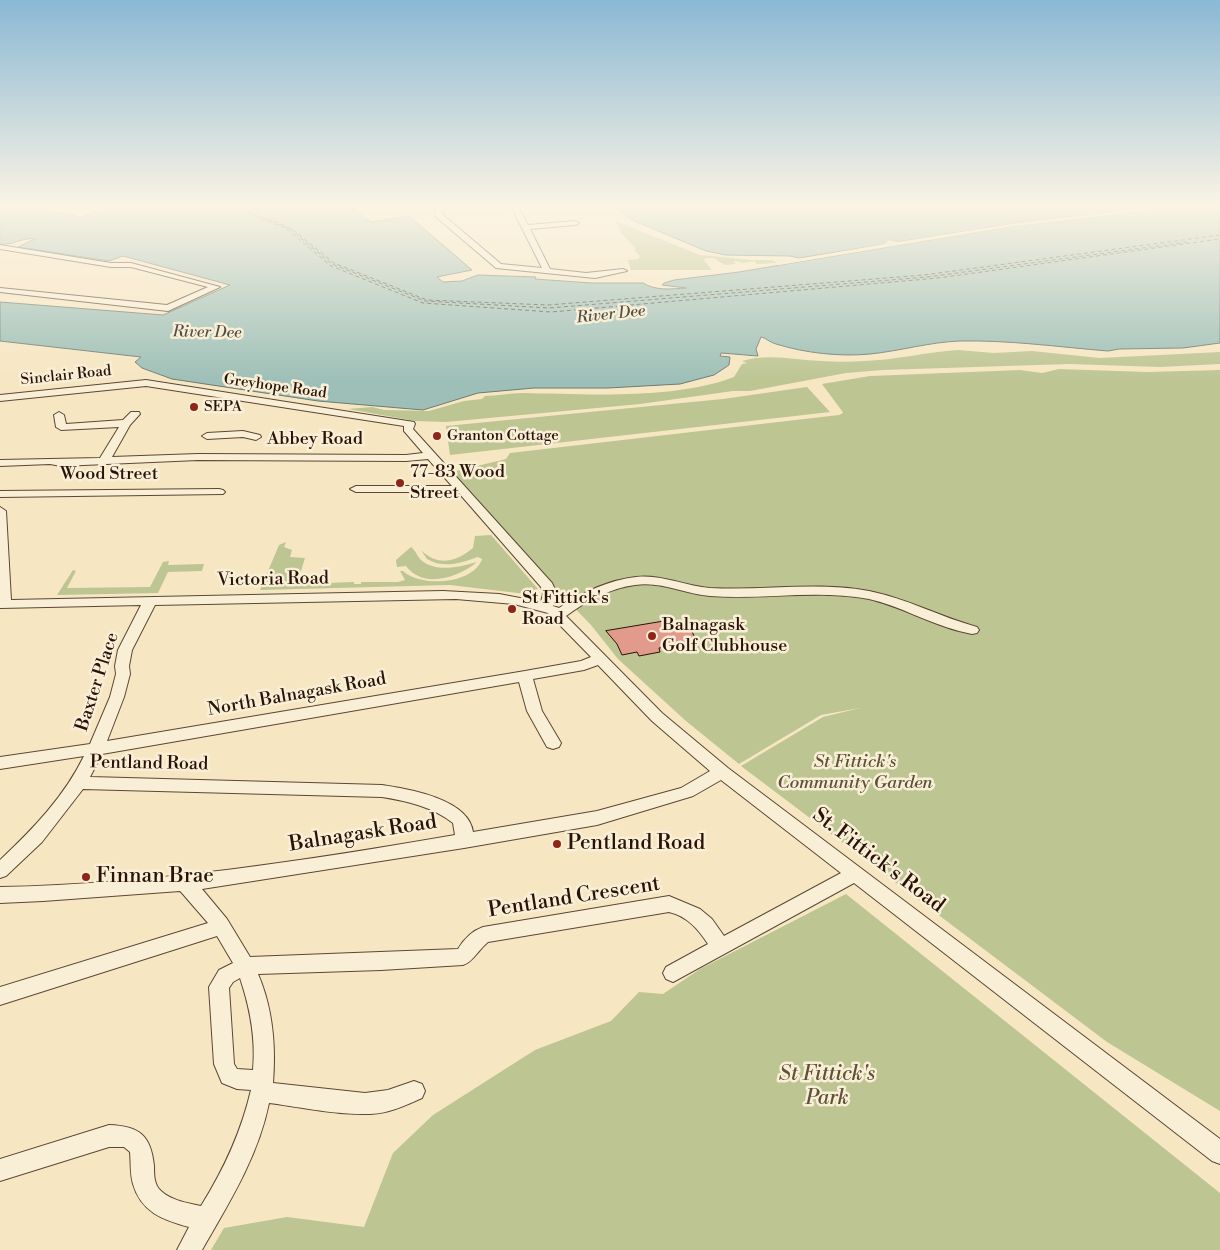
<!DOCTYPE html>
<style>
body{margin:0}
canvas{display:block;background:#f6e6c2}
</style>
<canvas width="1220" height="1250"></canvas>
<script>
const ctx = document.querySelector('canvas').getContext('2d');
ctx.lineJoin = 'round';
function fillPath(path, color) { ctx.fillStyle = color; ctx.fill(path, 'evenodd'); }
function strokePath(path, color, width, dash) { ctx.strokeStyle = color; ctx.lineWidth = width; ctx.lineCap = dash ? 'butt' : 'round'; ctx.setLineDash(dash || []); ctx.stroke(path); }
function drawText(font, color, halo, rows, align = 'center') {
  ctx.font = font + ' "Libre Bodoni",serif'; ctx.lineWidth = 5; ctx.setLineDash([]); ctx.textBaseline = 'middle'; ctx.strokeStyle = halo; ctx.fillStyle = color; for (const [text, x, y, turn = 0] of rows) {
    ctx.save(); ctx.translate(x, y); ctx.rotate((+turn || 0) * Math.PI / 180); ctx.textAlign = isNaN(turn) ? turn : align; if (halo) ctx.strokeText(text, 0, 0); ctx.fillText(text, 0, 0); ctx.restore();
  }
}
const green = new Path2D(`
 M 618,222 L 700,255 L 752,260 L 772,260 L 777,263 L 757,264 L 754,261 L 743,263 L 736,261 L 733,262 L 736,264 L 725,265 C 714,259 716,256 703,259 L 712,270 L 631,270 L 628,260 L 638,259 L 640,256 L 634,250 L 636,249 L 619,231 L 621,231 L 616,223 Z
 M 958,350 L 994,353 L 1032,351 L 1100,358 L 1220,352 L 1220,364 L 1160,367 L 1069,364 L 882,370 L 846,373 L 750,391 L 733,391 L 640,404 L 446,422 L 415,421 L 348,409 L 372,407 L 384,410 L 429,411 L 464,401 L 482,399 L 485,396 C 497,396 510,393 522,393 C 586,394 674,400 734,377 L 742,364 L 747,363 L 742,361 C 769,353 795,360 822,361 C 835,362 850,362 864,361 C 896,360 926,352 958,350 Z
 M 1059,369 L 1148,372 L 1220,370 L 1220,1111 L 1107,1042 L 741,766 L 823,717 L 860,708 L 821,715 L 739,764 L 686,721 L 618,659 L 591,625 L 554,587 L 452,472 L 506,459 L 510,453 L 839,415 L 843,413 L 842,411 L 822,384 L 870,376 L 1020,370 L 1042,373 Z
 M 807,387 L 830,412 L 450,455 L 446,426 L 723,399 Z
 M 491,535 L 538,589 L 526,594 L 450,585 L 260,590 L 279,545 L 286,542 L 284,547 L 292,550 L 290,557 L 305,558 L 297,584 L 354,582 L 354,584 L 361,584 L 361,582 L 398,582 L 405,580 L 400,571 L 403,571 C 421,588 474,584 482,559 L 478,557 C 460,563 445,569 427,559 L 421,550 C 438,567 456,562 473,548 L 475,536 Z
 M 411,547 C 416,551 417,556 421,560 C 436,573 460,567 477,562 C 458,578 423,589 406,566 L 397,567 L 396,560 Z
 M 169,561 L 168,565 L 204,564 L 202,571 L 168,572 L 158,593 L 57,595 L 73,570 L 76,571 L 67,588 L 150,587 L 163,562 Z
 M 846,894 L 1220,1193 L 1220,1250 L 211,1250 L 224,1228 L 287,1217 L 364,1227 L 393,1153 L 433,1115 L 535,1050 L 611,1021 L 639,992 L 663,994 L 700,969 Z`);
const water = new Path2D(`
 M 0,208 L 37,208 L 80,217 L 110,208 L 353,208 L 371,222 L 409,216 L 472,270 L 437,277 L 443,282 L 462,281 L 478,275 L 536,277 L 535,279 L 591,283 L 643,283 C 656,291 671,289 686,288 L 662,285 L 664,283 L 674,280 L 739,272 L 1007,227 L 1170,208 L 1220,208 L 1220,343 L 1183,348 L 1119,349 L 1108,351 C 1059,347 1009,340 960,341 C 930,342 900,351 870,354 C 840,357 805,353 776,344 C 769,342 766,338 761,337 L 756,349 L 758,356 L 721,353 L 720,356 L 730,357 L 729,365 L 714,375 L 680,384 L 608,388 L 534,388 L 478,393 L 423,410 L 318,401 L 172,379 L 142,368 L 135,362 L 141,357 L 0,341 L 0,302 L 163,315 L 230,285 L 123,256 L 109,261 L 18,247 L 35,239 C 21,237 14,246 0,244 Z
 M 616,208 L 1140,208 L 1004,225 L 898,242 L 889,240 L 885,244 L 799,258 L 790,256 L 726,255 L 706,251 L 632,220 Z`);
const pier = new Path2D(`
 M 1140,208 L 1170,208 L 1008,227 L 779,265 L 777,263 L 884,244 L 889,240 L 898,242 L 1004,225 Z`);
const ferry = new Path2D(`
 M 235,208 L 287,229 L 331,266 L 423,303 L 551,312 L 938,278 L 1220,239
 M 238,208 L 290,229 L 332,264 L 425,301 L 549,308 L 927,277 L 1187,242
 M 242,208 L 292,229 L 334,263 L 427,300 L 548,305 L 924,275 L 1220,235`);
const building = new Path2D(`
 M 666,621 L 668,624 L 686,621 L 697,641 L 659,648 L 660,652 L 639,656 L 637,652 L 622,655 L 617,644 L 606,631 Z`);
const minor = new Path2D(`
 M 438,208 L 445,208 L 442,211 L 442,214 L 501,264 L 542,268 L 512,208 L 519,208 L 528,225 L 575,221 L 579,223 L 575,225 L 530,229 L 550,269 L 586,273 L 623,269 L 627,271 L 595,278 L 496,268 L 436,217 L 434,210 Z
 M 0,245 L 111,263 L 131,263 L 220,287 L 168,311 L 0,292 L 0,288 L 167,305 L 208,287 L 131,267 L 111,267 L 0,249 Z
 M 146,380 L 414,422 L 415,424 L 413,429 L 552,583 L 557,594 L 553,606 L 559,608 C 581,593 609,580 636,577 C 661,574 685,586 710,588 C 763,591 817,581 869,591 C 906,598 940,617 977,627 L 979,630 L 977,633 L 972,634 L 959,631 C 928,623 900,606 869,599 C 817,589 763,600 710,596 C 685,594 661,581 635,585 C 611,588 586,601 566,616 L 662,713 L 728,768 L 1220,1139 L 1220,1164 L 1212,1161 L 854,883 L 673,982 L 666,979 L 663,973 L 666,967 L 708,944 C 698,929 687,916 669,912 L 488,942 C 479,949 473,962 463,965 L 381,970 L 258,974 C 273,1009 276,1046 273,1083 L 365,1093 L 388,1090 L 414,1081 L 422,1084 L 425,1091 L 422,1098 C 411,1103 400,1108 389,1111 C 360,1120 301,1107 269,1103 C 258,1157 229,1203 202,1250 L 177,1250 L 189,1227 C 163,1220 141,1212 133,1184 C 130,1174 131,1163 130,1152 L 124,1147 L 109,1147 L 0,1181 L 0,1159 L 109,1125 C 139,1126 151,1135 154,1166 C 154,1175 154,1185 161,1191 C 172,1201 188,1203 201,1206 C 224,1169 241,1133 251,1090 L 237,1089 L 222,1083 L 214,1064 L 209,987 L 219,970 L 233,963 L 217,936 L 0,1005 L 0,987 L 208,923 L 182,893 L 180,891 L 43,901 L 0,903 L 0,887 C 153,884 305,861 455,835 L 453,823 C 433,807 407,801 382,797 L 83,789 L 42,842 L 6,876 L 0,878 L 0,860 C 33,829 64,797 84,756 L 0,769 L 0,757 L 90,744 L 110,697 L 116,674 L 115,666 L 118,650 L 141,605 L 0,608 L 0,507 L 6,511 L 11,600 L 443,591 L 499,594 L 541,602 L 543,594 L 541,587 L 458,492 L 356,492 L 350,489 L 356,486 L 452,486 L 428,459 L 406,461 L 198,460 L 61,466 L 50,464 L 0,466 L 0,460 L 100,458 L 119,427 L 61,430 L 56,427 L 54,415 L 59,412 L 64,415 L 66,424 L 123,420 L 131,412 L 139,412 L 140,414 L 130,425 L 112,457 L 198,454 L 406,455 L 423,453 L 404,431 L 404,426 L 146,386 L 0,401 L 0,395 ZM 456,599 L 514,604 L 548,613 L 591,657 L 581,661 L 525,671 L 107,741 L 124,697 L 130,674 L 129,666 L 132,650 L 155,605 ZM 598,665 L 652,721 L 710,771 L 681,788 L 597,811 L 473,832 C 469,799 409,789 382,785 L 90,777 L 102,754 L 519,682 L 527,711 L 547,747 L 553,749 L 559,747 L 561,743 L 542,711 L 533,679 L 584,670 ZM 721,780 L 841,873 L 724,936 L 712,919 L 700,909 L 669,896 L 483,927 C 472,931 464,939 458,949 L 250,957 L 227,919 L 202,889 L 464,848 L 597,825 L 693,796 ZM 240,978 C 250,1008 256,1038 253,1070 L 237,1069 L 234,1064 L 229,988 L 233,982 Z
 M 243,431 L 260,435 L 261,437 L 256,440 L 243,437 L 207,439 L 202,436 L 207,433 Z
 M 219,489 L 223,490 L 225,492 L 223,494 L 0,497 L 0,491 Z`);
const markers = [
 [194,407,5,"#8f2418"],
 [437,436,5,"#8f2418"],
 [400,483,5,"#8f2418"],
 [512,609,5,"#8f2418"],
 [652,636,5,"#8f2418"],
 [557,844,5,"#8f2418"],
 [86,877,5,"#8f2418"]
];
const farStreetnames = [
 ["Sinclair Road",66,376,-6],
 ["Greyhope Road",275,387,8]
];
const farPoinames = [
 ["SEPA",204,407],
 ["Granton Cottage",447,436]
];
const farWaternames = [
 ["River Dee",611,315,-6],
 ["River Dee",207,333,1]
];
const streetNames = [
 ["Abbey Road",315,440],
 ["Wood Street",109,475],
 ["Victoria Road",273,580,-1],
 ["Baxter Place",98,682,-72],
 ["North Balnagask Road",297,695,-10],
 ["Pentland Road",149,764,1]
];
const poiNames = [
 ["77-83 Wood",410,473],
 ["Street",410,494],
 ["St Fittick's",522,599],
 ["Road",522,620],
 ["Balnagask",662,626],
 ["Golf Clubhouse",662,647]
];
const parkNames = [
 ["St Fittick's",855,763],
 ["Community Garden",855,784]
];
const nearStreetnames = [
 ["Balnagask Road",363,834,-9],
 ["St. Fittick's Road",878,861,37],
 ["Pentland Crescent",574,898,-9]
];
const nearPoinames = [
 ["Pentland Road",567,844],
 ["Finnan Brae",96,877]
];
const nearParknames = [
 ["St Fittick's",827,1075],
 ["Park",827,1099]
];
fillPath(green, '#bdc593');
fillPath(water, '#9dbfb7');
strokePath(water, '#6f7a70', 1);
fillPath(pier, '#f6e6c2');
strokePath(ferry, '#524f44', 1, [4, 3]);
fillPath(building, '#e29a8c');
strokePath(building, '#291206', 1);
strokePath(minor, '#5c4735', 2);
fillPath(minor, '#f9efd7');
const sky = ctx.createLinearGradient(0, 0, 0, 382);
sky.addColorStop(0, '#8ab8d4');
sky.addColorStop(0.54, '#fbf4e4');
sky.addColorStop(1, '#fbf4e400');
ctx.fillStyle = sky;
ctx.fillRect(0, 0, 1220, 382);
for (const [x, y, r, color] of markers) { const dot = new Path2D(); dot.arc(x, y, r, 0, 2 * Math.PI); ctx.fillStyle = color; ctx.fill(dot); strokePath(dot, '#f9efd7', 2); }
drawText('15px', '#291206', '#f9efd7', farStreetnames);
drawText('15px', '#291206', '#f9efd7', farPoinames, 'left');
drawText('italic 16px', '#524f44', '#f9efd7', farWaternames);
drawText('18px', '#291206', '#f9efd7', streetNames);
drawText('18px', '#291206', '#f9efd7', poiNames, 'left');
drawText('italic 18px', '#5d5137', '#f9efd7', parkNames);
drawText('21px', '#291206', '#f9efd7', nearStreetnames);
drawText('21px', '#291206', '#f9efd7', nearPoinames, 'left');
drawText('italic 21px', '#5d5137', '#f9efd7', nearParknames);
</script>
